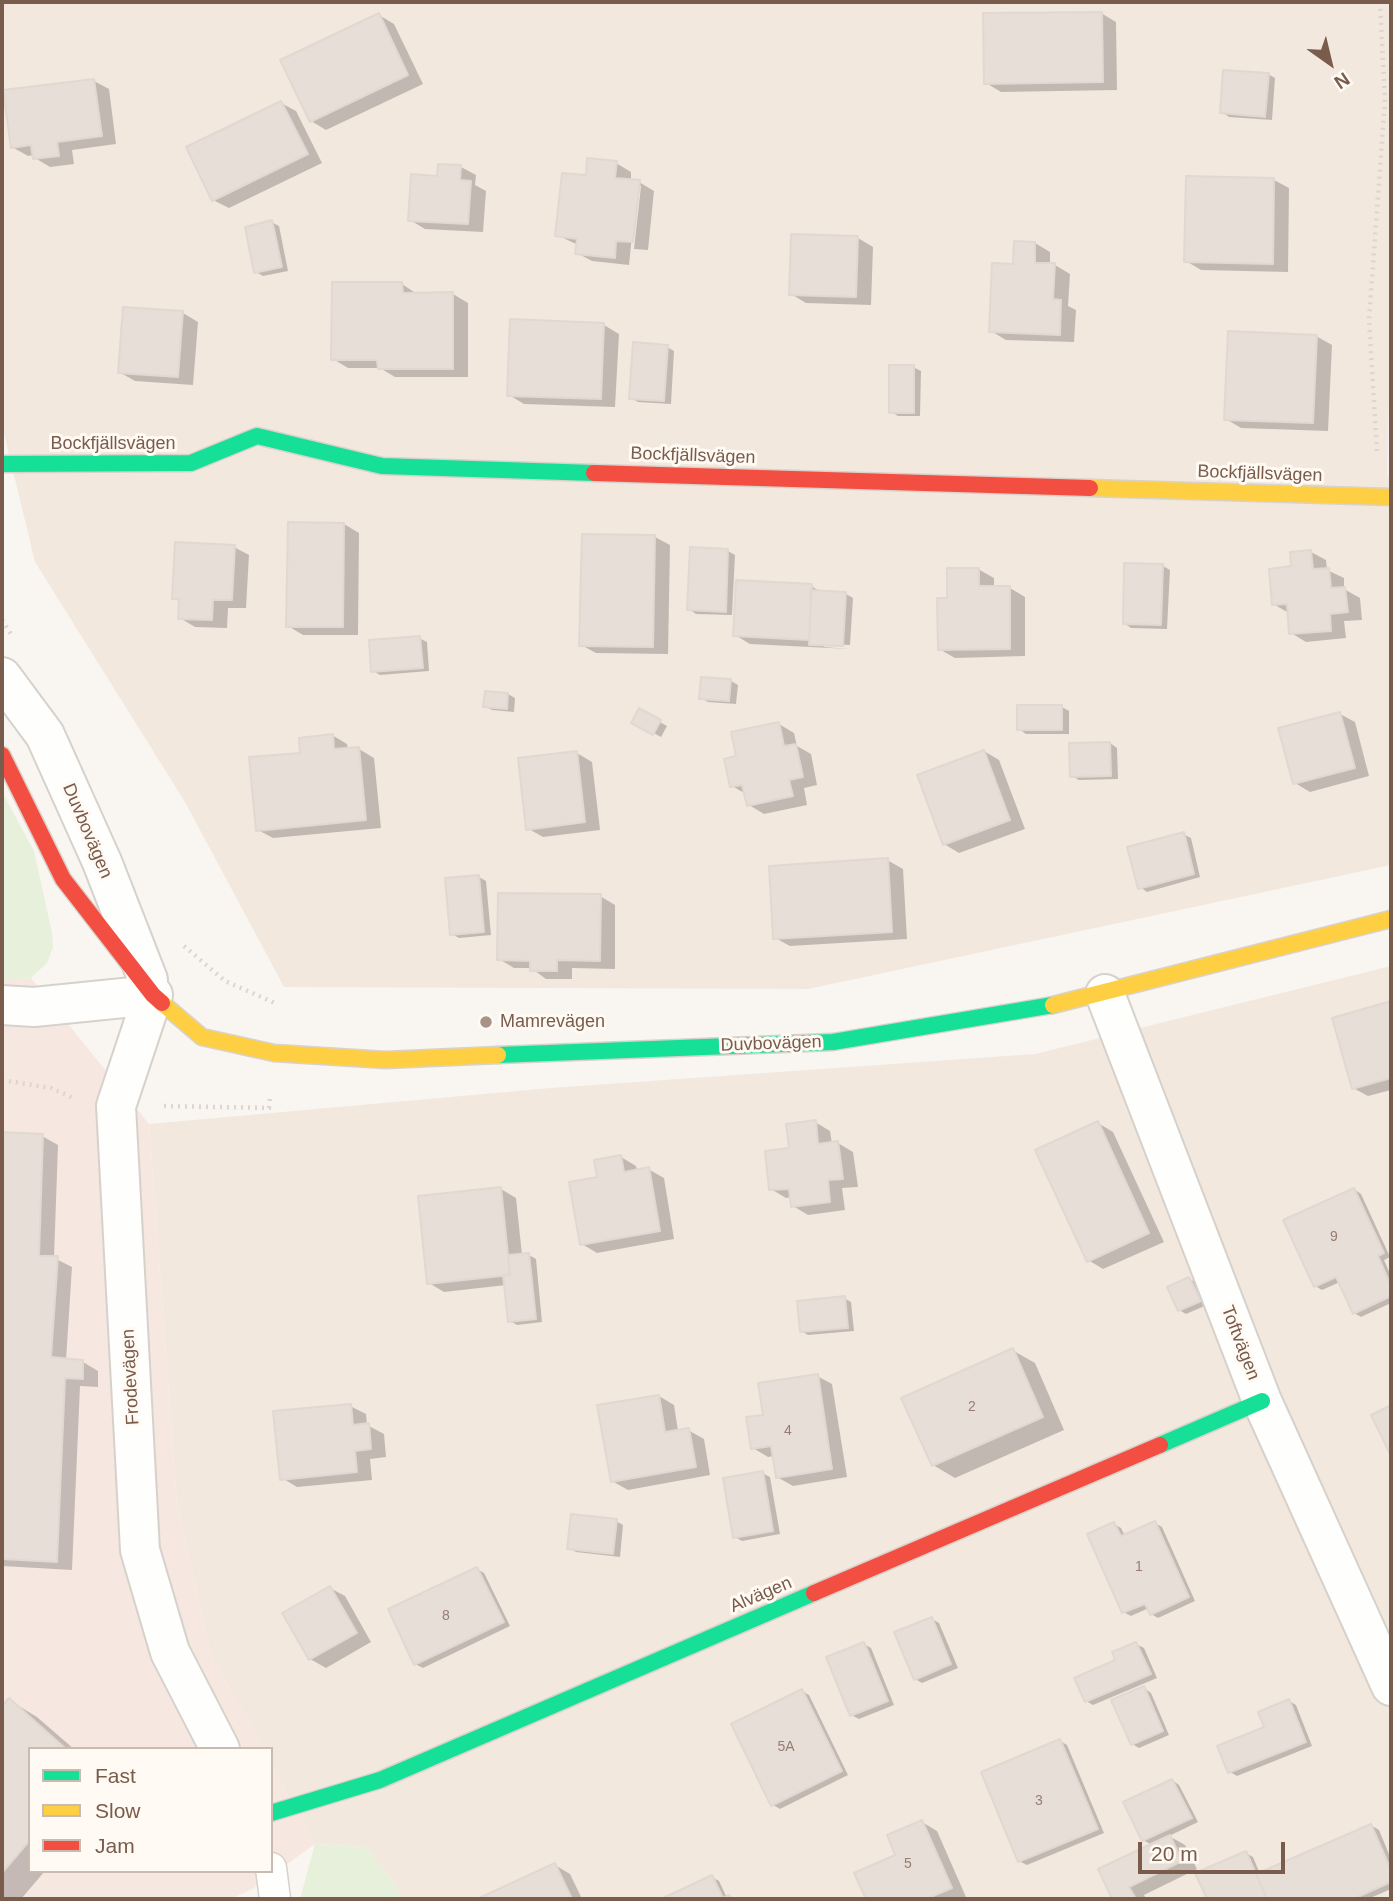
<!DOCTYPE html>
<meta charset="utf-8">
<style>
body{margin:0}
#map{position:relative;width:1393px;height:1901px;overflow:hidden;background:#f9f5f0;font-family:Arial,sans-serif}
canvas{display:block}
.frame{position:absolute;inset:0;border:4px solid #7a5c4d;pointer-events:none}
.legend{position:absolute;left:28px;top:1747px;width:245px;height:126px;box-sizing:border-box;background:#fffaf3;border:2px solid #cabbb1;margin:0;padding:9px 12px;list-style:none;font-size:21px;color:#7a5c4d}
.legend li{display:flex;align-items:center;gap:14px;height:35px}
.legend b{width:35px;border:2px solid #cabbb1}
.north{position:absolute;left:1295px;top:28px;width:70px;height:70px;-webkit-text-stroke:5px #fffaf3;paint-order:stroke;rotate:146deg;font-size:19px;font-weight:700;line-height:28px;text-align:center;color:#7a5c4d}
.north::after{content:'';display:block;margin:auto;width:24px;height:32px;background:#7a5c4d;clip-path:polygon(50% 0,100% 100%,50% 72%,0 100%)}
.scale{position:absolute;left:1138px;top:1842px;width:147px;height:32px;box-sizing:border-box;border:4px solid #7a5c4d;border-top:0;padding-left:9px;font-size:21px;line-height:24px;white-space:nowrap;color:#7a5c4d;-webkit-text-stroke:5px #fffaf3;paint-order:stroke}
</style>
<div id="map">
<canvas width="1393" height="1901"></canvas>
<div class="frame"></div>
<ul class="legend">
<li><b style="height:9px;background:#16e098"></b>Fast</li>
<li><b style="height:9px;background:#ffcf43"></b>Slow</li>
<li><b style="height:9px;background:#f24e42"></b>Jam</li>
</ul>
<div class="north">N</div>
<div class="scale">20 m</div>
</div>
<script>
const ctx = document.querySelector('canvas').getContext('2d');
ctx.lineJoin = 'round';
function fillPath(path, color) { ctx.fillStyle = color; ctx.fill(path, 'evenodd'); }
function strokePath(path, color, width, dash) { ctx.strokeStyle = color; ctx.lineWidth = width; ctx.lineCap = dash ? 'butt' : 'round'; ctx.setLineDash(dash || []); ctx.stroke(path); }
function drawText(font, color, halo, rows, align = 'center') {
  ctx.font = font + ' Arial,sans-serif'; ctx.lineWidth = 6; ctx.setLineDash([]); ctx.textBaseline = 'middle'; ctx.strokeStyle = halo; ctx.fillStyle = color; for (const [text, x, y, turn = 0] of rows) {
    ctx.save(); ctx.translate(x, y); ctx.rotate((+turn || 0) * Math.PI / 180); ctx.textAlign = isNaN(turn) ? turn : align; if (halo) ctx.strokeText(text, 0, 0); ctx.fillText(text, 0, 0); ctx.restore();
  }
}
const residential = new Path2D(`
 M 2,2 L 1391,2 L 1391,330 L 1387,476 L 1391,477 L 1391,865 L 808,989 L 284,987 L 185,802 L 35,562 L 2,425 Z
 M 1391,966 L 1391,1899 L 400,1899 L 396,1885 L 365,1847 L 315,1844 L 271,1764 L 271,1749 L 263,1749 L 211,1656 L 177,1504 L 149,1124 L 551,1088 L 1035,1054 Z`);
const commercial = new Path2D(`
 M 31,978 L 149,1124 L 177,1504 L 211,1656 L 263,1749 L 30,1749 L 30,1871 L 271,1871 L 271,1764 L 315,1844 L 254,1888 L 231,1899 L 2,1899 L 2,981 Z`);
const education = new Path2D(`
 M 1391,330 L 1391,477 L 1387,477 Z`);
const green = new Path2D(`
 M 2,792 L 34,851 L 52,933 L 53,947 L 47,963 L 31,978 L 3,981 Z
 M 315,1844 L 365,1847 L 396,1885 L 400,1899 L 300,1899 Z`);
const shadow = new Path2D(`
 M 1101,13 L 1116,22 L 1117,90 L 1001,92 L 986,83 Z
 M 379,15 L 394,24 L 423,84 L 326,130 L 311,121 Z
 M 1268,74 L 1275,78 L 1272,120 L 1229,117 L 1222,112 Z
 M 94,81 L 109,89 L 116,144 L 72,150 L 74,164 L 50,167 L 35,158 L 34,155 L 28,156 L 12,147 Z
 M 281,103 L 296,111 L 322,163 L 229,208 L 213,200 Z
 M 616,163 L 631,172 L 631,181 L 639,182 L 654,191 L 648,250 L 634,249 L 641,186 L 637,186 L 629,265 L 592,261 L 577,253 L 578,245 L 557,235 L 587,177 Z
 M 461,167 L 476,175 L 475,185 L 486,191 L 483,232 L 425,229 L 410,220 L 439,178 Z
 M 1274,180 L 1289,188 L 1288,272 L 1201,270 L 1186,261 Z
 M 271,222 L 279,226 L 288,271 L 263,276 L 256,272 Z
 M 858,238 L 873,247 L 871,305 L 806,303 L 791,294 Z
 M 1035,243 L 1050,252 L 1050,265 L 1055,265 L 1070,274 L 1068,306 L 1076,310 L 1074,342 L 1006,340 L 991,331 L 1015,266 Z
 M 402,284 L 417,294 L 453,294 L 468,303 L 468,377 L 395,377 L 380,368 L 348,368 L 333,359 Z
 M 125,309 L 183,313 L 198,322 L 193,385 L 135,381 L 119,372 Z
 M 604,325 L 619,334 L 615,407 L 524,404 L 509,395 Z
 M 1316,336 L 1332,345 L 1328,431 L 1241,428 L 1226,419 Z
 M 667,347 L 674,351 L 671,404 L 638,402 L 631,398 Z
 M 913,367 L 921,371 L 920,416 L 898,416 L 891,412 Z
 M 344,524 L 359,533 L 358,635 L 303,635 L 288,626 Z
 M 655,537 L 670,545 L 668,654 L 596,653 L 581,645 Z
 M 234,547 L 249,555 L 246,608 L 228,608 L 227,628 L 195,627 L 180,618 L 180,602 L 174,598 Z
 M 728,551 L 735,555 L 732,615 L 696,614 L 689,609 Z
 M 1311,552 L 1326,560 L 1327,570 L 1344,578 L 1344,589 L 1360,598 L 1362,620 L 1344,621 L 1346,638 L 1306,642 L 1291,633 L 1289,613 L 1273,604 L 1293,568 Z
 M 1163,566 L 1170,570 L 1167,629 L 1131,628 L 1124,623 Z
 M 978,569 L 994,578 L 994,588 L 1010,588 L 1025,597 L 1025,656 L 955,658 L 939,649 L 949,600 Z
 M 811,586 L 823,593 L 846,594 L 853,598 L 850,645 L 824,644 L 824,647 L 850,649 L 750,644 L 735,635 Z
 M 419,638 L 427,642 L 429,671 L 380,675 L 373,671 Z
 M 731,681 L 738,685 L 736,704 L 708,702 L 701,698 Z
 M 508,694 L 515,698 L 514,712 L 492,710 L 485,706 Z
 M 1062,707 L 1069,711 L 1069,734 L 1026,734 L 1019,729 Z
 M 640,711 L 667,726 L 661,737 L 633,722 Z
 M 1340,714 L 1355,722 L 1369,776 L 1310,792 L 1295,783 Z
 M 779,724 L 794,733 L 797,746 L 811,754 L 817,785 L 804,788 L 807,805 L 764,814 L 749,805 L 746,794 L 732,786 L 738,757 Z
 M 332,735 L 347,744 L 348,750 L 359,749 L 374,758 L 381,828 L 273,838 L 258,830 L 302,754 Z
 M 1110,743 L 1117,748 L 1118,779 L 1079,780 L 1072,776 Z
 M 984,751 L 999,760 L 1025,829 L 959,853 L 944,844 Z
 M 577,753 L 592,762 L 600,830 L 543,837 L 527,828 Z
 M 1183,834 L 1191,838 L 1200,877 L 1147,892 L 1140,887 Z
 M 887,860 L 903,869 L 907,939 L 790,946 L 775,938 Z
 M 479,877 L 486,881 L 491,935 L 459,938 L 452,934 Z
 M 600,896 L 615,905 L 615,969 L 572,968 L 572,979 L 546,979 L 531,968 L 514,968 L 499,959 Z
 M 1391,1003 L 1391,1090 L 1368,1096 L 1353,1088 L 1335,1019 Z
 M 815,1122 L 830,1131 L 832,1144 L 838,1143 L 853,1152 L 858,1187 L 842,1188 L 845,1210 L 808,1215 L 793,1206 L 792,1197 L 786,1198 L 771,1189 L 791,1150 Z
 M 1098,1123 L 1113,1132 L 1164,1242 L 1103,1269 L 1088,1260 Z
 M 2,1134 L 42,1136 L 58,1145 L 54,1258 L 72,1267 L 66,1360 L 83,1362 L 98,1371 L 98,1387 L 80,1386 L 72,1570 L 2,1566 Z
 M 621,1157 L 636,1166 L 637,1171 L 648,1169 L 664,1178 L 674,1239 L 597,1253 L 582,1244 L 599,1179 Z
 M 501,1189 L 516,1198 L 522,1255 L 529,1255 L 536,1259 L 542,1322 L 517,1325 L 510,1321 L 506,1285 L 444,1292 L 429,1283 Z
 M 1354,1189 L 1361,1194 L 1390,1257 L 1384,1260 L 1391,1276 L 1391,1303 L 1361,1317 L 1354,1313 L 1340,1282 L 1322,1290 L 1315,1286 Z
 M 1189,1279 L 1197,1283 L 1207,1305 L 1186,1314 L 1179,1310 Z
 M 844,1298 L 851,1302 L 854,1331 L 808,1335 L 801,1331 Z
 M 1012,1350 L 1035,1363 L 1064,1430 L 955,1478 L 933,1465 Z
 M 817,1376 L 832,1384 L 847,1477 L 793,1486 L 777,1477 L 774,1456 L 768,1457 L 753,1448 L 765,1416 Z
 M 659,1396 L 674,1405 L 678,1431 L 688,1430 L 704,1439 L 710,1475 L 628,1490 L 612,1481 Z
 M 350,1406 L 366,1414 L 367,1425 L 384,1434 L 386,1457 L 370,1459 L 372,1480 L 297,1487 L 282,1478 Z
 M 762,1473 L 770,1477 L 780,1534 L 742,1541 L 735,1537 Z
 M 616,1521 L 623,1525 L 620,1557 L 576,1552 L 569,1548 Z
 M 1155,1523 L 1162,1527 L 1195,1601 L 1158,1618 L 1151,1614 L 1149,1608 L 1131,1616 L 1123,1612 L 1114,1524 L 1121,1528 L 1125,1536 Z
 M 477,1569 L 484,1573 L 510,1626 L 423,1668 L 415,1664 Z
 M 330,1588 L 345,1596 L 371,1642 L 326,1668 L 310,1659 Z
 M 932,1619 L 939,1623 L 958,1668 L 922,1683 L 915,1679 Z
 M 864,1644 L 871,1648 L 894,1705 L 859,1719 L 851,1715 Z
 M 1136,1644 L 1144,1648 L 1157,1678 L 1093,1705 L 1086,1701 L 1117,1661 Z
 M 1144,1688 L 1151,1693 L 1169,1735 L 1139,1748 L 1132,1744 Z
 M 802,1691 L 809,1695 L 848,1775 L 780,1809 L 773,1805 Z
 M 9,1700 L 37,1717 L 74,1749 L 30,1749 L 30,1871 L 45,1871 L 21,1899 L 2,1899 L 2,1709 Z
 M 1289,1701 L 1296,1705 L 1312,1746 L 1237,1776 L 1230,1772 Z
 M 1060,1741 L 1067,1745 L 1104,1833 L 1027,1865 L 1019,1861 Z
 M 1172,1780 L 1179,1785 L 1198,1822 L 1169,1836 L 1185,1845 L 1197,1869 L 1144,1895 L 1146,1899 L 1114,1899 L 1100,1870 L 1152,1845 L 1143,1840 Z
 M 922,1822 L 937,1831 L 966,1897 L 961,1899 L 868,1899 L 857,1874 L 898,1856 Z
 M 1371,1825 L 1379,1830 L 1391,1859 L 1391,1889 L 1368,1899 L 1209,1899 L 1198,1874 L 1246,1853 L 1253,1857 L 1260,1874 Z
 M 555,1865 L 570,1874 L 582,1899 L 481,1899 Z
 M 712,1877 L 719,1881 L 727,1898 L 734,1899 L 665,1899 Z`);
const building = new Path2D(`
 M 1102,12 L 1103,82 L 984,84 L 983,13 Z
 M 379,13 L 408,75 L 310,122 L 280,60 Z
 M 1223,70 L 1269,73 L 1265,117 L 1220,113 Z
 M 94,79 L 102,136 L 57,142 L 59,156 L 33,159 L 31,145 L 11,148 L 3,90 Z
 M 281,101 L 308,154 L 212,201 L 186,147 Z
 M 587,158 L 617,161 L 615,178 L 640,180 L 633,242 L 616,241 L 615,258 L 575,254 L 577,239 L 555,236 L 562,173 L 586,175 Z
 M 438,164 L 461,165 L 460,180 L 471,181 L 468,224 L 408,221 L 411,174 L 437,176 Z
 M 1186,176 L 1274,178 L 1273,264 L 1184,262 Z
 M 272,220 L 282,267 L 254,273 L 245,227 Z
 M 791,234 L 858,236 L 856,297 L 789,295 Z
 M 1014,241 L 1035,242 L 1035,263 L 1055,263 L 1053,299 L 1061,300 L 1060,335 L 989,332 L 992,263 L 1013,264 Z
 M 332,282 L 402,282 L 403,293 L 453,292 L 453,369 L 378,369 L 377,360 L 331,360 Z
 M 123,307 L 183,311 L 178,377 L 118,373 Z
 M 510,319 L 604,323 L 601,399 L 507,396 Z
 M 1228,331 L 1317,335 L 1313,423 L 1224,420 Z
 M 633,342 L 668,345 L 664,401 L 629,399 Z
 M 889,365 L 914,365 L 914,413 L 889,413 Z
 M 288,522 L 344,523 L 343,627 L 286,627 Z
 M 582,534 L 655,535 L 653,647 L 579,646 Z
 M 175,542 L 235,545 L 232,600 L 213,600 L 212,620 L 178,619 L 179,599 L 172,599 Z
 M 690,547 L 728,549 L 726,612 L 687,610 Z
 M 1311,550 L 1313,569 L 1329,568 L 1331,588 L 1345,587 L 1348,612 L 1330,614 L 1331,631 L 1289,634 L 1287,604 L 1272,605 L 1269,569 L 1291,566 L 1290,552 Z
 M 1124,563 L 1163,564 L 1161,625 L 1123,624 Z
 M 947,568 L 979,568 L 979,586 L 1010,586 L 1010,649 L 938,650 L 937,598 L 947,598 Z
 M 736,580 L 812,584 L 809,640 L 733,636 Z
 M 811,590 L 846,592 L 843,646 L 809,645 Z
 M 420,636 L 423,668 L 371,672 L 369,640 Z
 M 701,677 L 731,679 L 729,701 L 699,699 Z
 M 485,691 L 508,693 L 507,709 L 483,707 Z
 M 1017,705 L 1062,705 L 1062,730 L 1017,730 Z
 M 639,708 L 661,720 L 653,735 L 631,723 Z
 M 1340,712 L 1355,768 L 1293,784 L 1278,728 Z
 M 779,722 L 784,746 L 796,744 L 803,777 L 789,780 L 793,796 L 747,806 L 742,785 L 730,787 L 724,759 L 736,756 L 731,732 Z
 M 333,734 L 334,749 L 359,747 L 366,820 L 256,831 L 249,757 L 300,753 L 299,738 Z
 M 1110,742 L 1111,776 L 1070,777 L 1069,743 Z
 M 984,750 L 1010,820 L 943,845 L 917,775 Z
 M 577,751 L 585,822 L 526,830 L 518,758 Z
 M 1184,832 L 1194,874 L 1138,889 L 1127,847 Z
 M 888,858 L 892,932 L 773,939 L 769,866 Z
 M 479,875 L 484,932 L 450,935 L 445,878 Z
 M 498,893 L 601,894 L 600,961 L 557,960 L 557,971 L 530,971 L 530,961 L 497,960 Z
 M 1391,1001 L 1391,1078 L 1352,1089 L 1332,1018 Z
 M 816,1120 L 818,1144 L 838,1141 L 843,1179 L 828,1180 L 830,1202 L 791,1207 L 789,1189 L 769,1190 L 765,1151 L 789,1148 L 786,1124 Z
 M 1098,1121 L 1149,1233 L 1087,1262 L 1035,1150 Z
 M 2,1132 L 43,1134 L 39,1256 L 58,1256 L 51,1357 L 83,1360 L 83,1379 L 65,1378 L 57,1562 L 2,1559 Z
 M 621,1155 L 624,1172 L 649,1167 L 660,1231 L 580,1245 L 569,1182 L 597,1177 L 594,1160 Z
 M 501,1187 L 510,1275 L 427,1284 L 418,1196 Z
 M 1354,1188 L 1384,1253 L 1378,1256 L 1391,1286 L 1391,1296 L 1353,1314 L 1336,1277 L 1314,1287 L 1283,1220 Z
 M 529,1253 L 536,1319 L 508,1322 L 503,1275 L 510,1275 L 508,1255 Z
 M 1189,1277 L 1201,1301 L 1178,1311 L 1167,1287 Z
 M 845,1296 L 848,1328 L 800,1332 L 797,1301 Z
 M 1013,1348 L 1043,1417 L 932,1466 L 901,1398 Z
 M 818,1374 L 832,1469 L 776,1478 L 771,1446 L 751,1449 L 746,1417 L 763,1415 L 758,1383 Z
 M 659,1395 L 665,1432 L 689,1428 L 696,1467 L 611,1482 L 597,1405 Z
 M 351,1404 L 353,1425 L 369,1423 L 371,1449 L 355,1451 L 357,1472 L 280,1480 L 273,1411 Z
 M 1391,1405 L 1391,1456 L 1371,1415 Z
 M 763,1471 L 773,1531 L 733,1538 L 723,1478 Z
 M 571,1514 L 617,1519 L 613,1554 L 567,1549 Z
 M 1155,1521 L 1189,1597 L 1150,1615 L 1145,1604 L 1122,1613 L 1087,1534 L 1114,1522 L 1121,1536 Z
 M 477,1567 L 504,1622 L 414,1665 L 388,1609 Z
 M 330,1586 L 357,1633 L 309,1660 L 282,1613 Z
 M 932,1617 L 951,1664 L 914,1680 L 894,1632 Z
 M 864,1642 L 888,1701 L 850,1716 L 826,1657 Z
 M 1136,1642 L 1151,1674 L 1085,1702 L 1074,1678 L 1115,1660 L 1112,1652 Z
 M 1144,1686 L 1163,1731 L 1131,1745 L 1111,1700 Z
 M 802,1689 L 842,1771 L 771,1806 L 731,1724 Z
 M 9,1698 L 66,1749 L 30,1749 L 30,1840 L 2,1873 L 2,1706 Z
 M 1289,1699 L 1306,1742 L 1228,1773 L 1217,1746 L 1264,1727 L 1258,1712 Z
 M 1060,1739 L 1098,1829 L 1018,1862 L 981,1772 Z
 M 1172,1779 L 1192,1818 L 1142,1841 L 1123,1802 Z
 M 922,1820 L 952,1888 L 926,1899 L 866,1899 L 854,1873 L 895,1855 L 887,1835 Z
 M 1371,1824 L 1391,1870 L 1391,1882 L 1353,1899 L 1267,1899 L 1256,1874 Z
 M 1170,1835 L 1182,1861 L 1129,1887 L 1136,1899 L 1112,1899 L 1098,1869 Z
 M 1246,1851 L 1267,1899 L 1207,1899 L 1195,1873 Z
 M 555,1863 L 572,1899 L 477,1899 Z
 M 712,1875 L 723,1898 L 729,1895 L 732,1899 L 661,1899 Z`);
const path = new Path2D(`
 M 1377,451 L 1369,320 L 1385,100 L 1380,2
 M 2,620 L 11,634
 M 184,946 L 225,981 L 277,1004
 M 2,1080 L 51,1088 L 73,1098
 M 164,1106 L 269,1108 L 270,1096`);
const lane = new Path2D(`
 M 271,1868 L 275,1899`);
const street = new Path2D(`
 M 2,677 L 45,735 L 102,862 L 148,980
 M 1105,994 L 1262,1401 L 1391,1686
 M 153,995 L 116,1106 L 140,1550 L 170,1652 L 220,1749
 M 2,1005 L 34,1007 L 153,995`);
const fast = new Path2D(`
 M 2,464 L 191,463 L 257,436 L 382,466 L 594,473
 M 498,1055 L 833,1042 L 1053,1005
 M 1160,1445 L 1262,1401
 M 271,1813 L 380,1780 L 814,1593`);
const slow = new Path2D(`
 M 1090,488 L 1391,497
 M 162,1003 L 202,1037 L 274,1053 L 386,1060 L 498,1055
 M 1053,1005 L 1391,919`);
const jam = new Path2D(`
 M 594,473 L 1090,488
 M 2,755 L 63,879 L 153,995 L 162,1003
 M 814,1593 L 1160,1445`);
const markers = [
 [486,1022,7,"#a69286"]
];
const numberNames = [
 ["9",1334,1237],
 ["2",972,1407],
 ["4",788,1431],
 ["1",1139,1567],
 ["8",446,1616],
 ["5A",786,1747],
 ["3",1039,1801],
 ["5",908,1864]
];
const streetNames = [
 ["Bockfjällsvägen",113,444],
 ["Bockfjällsvägen",693,456,2],
 ["Bockfjällsvägen",1260,474,2],
 ["Duvbovägen",87,831,67],
 ["Duvbovägen",771,1044,-2],
 ["Toftvägen",1240,1343,69],
 ["Frodevägen",131,1377,-93],
 ["Alvägen",761,1595,-23]
];
const poiNames = [
 ["Mamrevägen",500,1022]
];
fillPath(residential, '#f2e8de');
fillPath(commercial, '#f6e8e1');
fillPath(education, '#f6eef6');
fillPath(green, '#e7f0db');
fillPath(shadow, '#0003');
fillPath(building, '#e6ded7');
strokePath(building, '#e2d8d2', 2);
strokePath(lane, '#d7d1cb', 33);
strokePath(street, '#d7d1cb', 42);
strokePath(fast, '#d9d2cb', 19);
strokePath(slow, '#d9d2cb', 19);
strokePath(jam, '#d9d2cb', 19);
strokePath(path, '#dcd5d0', 4.5, [2, 5]);
strokePath(lane, '#fefefd', 30);
strokePath(street, '#fefefd', 38);
strokePath(fast, '#16e098', 16);
strokePath(slow, '#ffcf43', 16);
strokePath(jam, '#f24e42', 16);
for (const [x, y, r, color] of markers) { const dot = new Path2D(); dot.arc(x, y, r, 0, 2 * Math.PI); ctx.fillStyle = color; ctx.fill(dot); strokePath(dot, '#fffaf3', 2.5); }
drawText('14px', '#977e72', null, numberNames);
drawText('18px', '#7a5c4d', '#fffaf3', streetNames);
drawText('18px', '#7a5c4d', '#fffaf3', poiNames, 'left');
</script>
